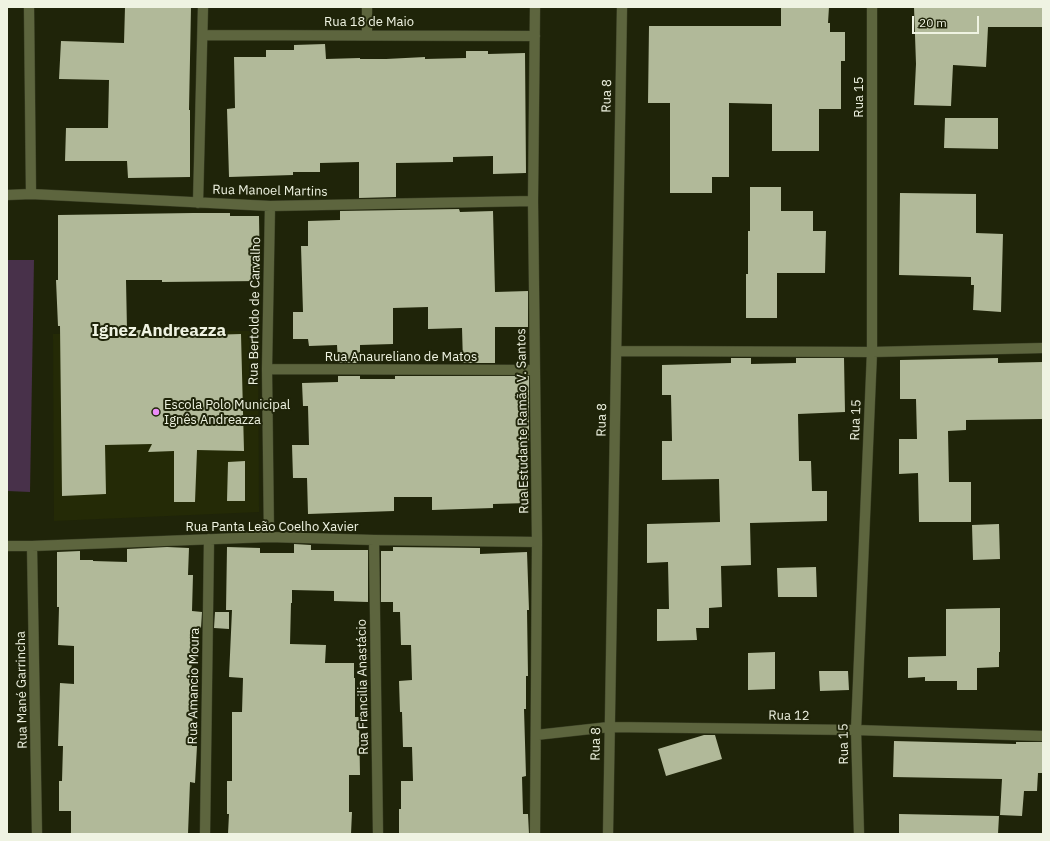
<!DOCTYPE html>
<meta charset="utf-8">
<style>
body{margin:0}
#map{position:relative;width:1050px;height:841px;overflow:hidden;background:#1f2409;font-family:"IBM Plex Sans",sans-serif}
canvas{display:block}
.frame{position:absolute;inset:0;border:8px solid #eff3e2;pointer-events:none}
.scale{position:absolute;left:912px;top:16px;width:67px;height:18px;box-sizing:border-box;border:2px solid #eff3e2;border-top:0;padding-left:5px;font-size:12px;line-height:14px;white-space:nowrap;color:#eff3e2;-webkit-text-stroke:3px #1f2409;paint-order:stroke}
</style>
<div id="map">
<canvas width="1050" height="841"></canvas>
<div class="frame"></div>
<div class="scale">20 m</div>
</div>
<script>
const ctx = document.querySelector('canvas').getContext('2d');
ctx.lineJoin = 'round';
function fillPath(path, color) { ctx.fillStyle = color; ctx.fill(path, 'evenodd'); }
function strokePath(path, color, width, dash) { ctx.strokeStyle = color; ctx.lineWidth = width; ctx.lineCap = dash ? 'butt' : 'round'; ctx.setLineDash(dash || []); ctx.stroke(path); }
function drawText(font, color, halo, rows, align = 'center') {
  ctx.font = font + ' "IBM Plex Sans",sans-serif'; ctx.lineWidth = 4; ctx.setLineDash([]); ctx.textBaseline = 'middle'; ctx.strokeStyle = halo; ctx.fillStyle = color; for (const [text, x, y, turn = 0] of rows) {
    ctx.save(); ctx.translate(x, y); ctx.rotate((+turn || 0) * Math.PI / 180); ctx.textAlign = isNaN(turn) ? turn : align; if (halo) ctx.strokeText(text, 0, 0); ctx.fillText(text, 0, 0); ctx.restore();
  }
}
const built = new Path2D(`
 M 159,331 L 258,331 L 259,512 L 54,521 L 53,334 Z`);
const green = new Path2D(`
 M 7,260 L 34,260 L 30,492 L 7,491 Z`);
const building = new Path2D(`
 M 125,7 L 191,7 L 189,110 L 190,110 L 190,177 L 128,178 L 127,161 L 65,161 L 66,128 L 108,128 L 109,80 L 59,79 L 61,41 L 124,43 Z
 M 781,7 L 829,7 L 828,23 L 830,23 L 830,32 L 845,32 L 845,61 L 841,61 L 841,109 L 819,109 L 819,151 L 772,151 L 772,104 L 729,103 L 729,177 L 712,177 L 712,193 L 670,193 L 670,103 L 648,103 L 649,26 L 781,26 Z
 M 914,7 L 1043,7 L 1043,27 L 988,27 L 986,67 L 953,65 L 951,106 L 914,105 L 916,64 Z
 M 325,44 L 326,59 L 360,58 L 360,59 L 386,59 L 425,57 L 425,59 L 466,58 L 466,51 L 488,51 L 488,54 L 525,53 L 526,173 L 493,174 L 493,156 L 453,157 L 453,162 L 396,163 L 396,197 L 359,198 L 359,162 L 320,163 L 320,172 L 293,172 L 293,175 L 229,177 L 227,109 L 235,108 L 234,57 L 266,57 L 266,50 L 294,50 L 294,45 Z
 M 945,118 L 998,118 L 998,149 L 944,148 Z
 M 750,187 L 781,187 L 781,211 L 813,211 L 813,231 L 826,231 L 825,273 L 777,273 L 777,318 L 746,318 L 746,274 L 748,274 L 748,231 L 750,231 Z
 M 900,193 L 976,194 L 976,233 L 1003,234 L 1001,312 L 973,310 L 974,285 L 971,285 L 971,277 L 899,275 Z
 M 459,209 L 460,212 L 493,211 L 495,292 L 528,291 L 528,327 L 495,327 L 495,363 L 463,363 L 462,328 L 428,329 L 428,307 L 393,308 L 393,344 L 360,345 L 360,363 L 338,363 L 337,345 L 309,346 L 308,339 L 293,339 L 293,312 L 303,312 L 301,246 L 308,246 L 308,221 L 340,220 L 340,211 Z
 M 193,213 L 230,213 L 230,216 L 259,216 L 260,281 L 162,282 L 162,280 L 126,280 L 127,330 L 142,330 L 142,337 L 241,334 L 244,451 L 197,450 L 195,502 L 174,502 L 174,451 L 148,452 L 152,444 L 105,445 L 106,494 L 62,496 L 60,326 L 58,326 L 56,280 L 58,280 L 58,215 Z
 M 731,358 L 751,358 L 751,364 L 796,363 L 796,358 L 844,358 L 845,412 L 798,414 L 799,461 L 811,461 L 812,491 L 827,491 L 827,521 L 750,523 L 751,565 L 721,566 L 722,607 L 709,608 L 709,628 L 696,628 L 697,640 L 657,641 L 657,609 L 669,609 L 668,562 L 647,563 L 647,524 L 720,522 L 719,479 L 662,480 L 662,441 L 672,441 L 671,395 L 662,395 L 662,365 L 731,363 Z
 M 998,358 L 998,363 L 1043,362 L 1043,419 L 966,420 L 966,430 L 948,431 L 949,482 L 971,482 L 971,522 L 919,522 L 918,473 L 899,474 L 899,439 L 917,439 L 916,399 L 900,399 L 900,360 Z
 M 338,376 L 360,376 L 360,379 L 395,379 L 395,376 L 529,376 L 529,442 L 527,442 L 528,503 L 493,504 L 493,508 L 432,510 L 432,497 L 394,497 L 394,511 L 308,514 L 307,478 L 293,478 L 292,445 L 309,445 L 308,406 L 303,406 L 302,383 L 338,382 Z
 M 245,461 L 245,501 L 227,501 L 228,462 Z
 M 999,524 L 1000,559 L 973,560 L 972,525 Z
 M 294,544 L 311,545 L 311,550 L 368,550 L 368,602 L 334,601 L 334,591 L 292,590 L 292,603 L 291,603 L 290,644 L 326,645 L 325,663 L 354,663 L 354,678 L 355,678 L 355,717 L 359,717 L 360,775 L 349,775 L 349,812 L 352,812 L 351,834 L 228,834 L 229,814 L 227,814 L 227,781 L 232,781 L 232,712 L 242,712 L 243,678 L 229,677 L 232,610 L 226,610 L 227,547 L 260,548 L 260,553 L 294,553 Z
 M 167,547 L 189,548 L 188,575 L 193,575 L 192,611 L 202,612 L 201,628 L 193,628 L 191,683 L 193,683 L 192,746 L 197,746 L 195,783 L 190,782 L 188,834 L 71,834 L 71,811 L 59,811 L 59,781 L 62,781 L 63,746 L 58,746 L 60,683 L 74,684 L 74,646 L 58,645 L 59,607 L 57,607 L 57,552 L 80,551 L 80,560 L 93,560 L 93,561 L 127,562 L 127,549 Z
 M 393,547 L 480,548 L 480,554 L 527,552 L 529,610 L 527,610 L 528,676 L 526,676 L 526,709 L 524,709 L 526,776 L 522,777 L 523,814 L 528,814 L 529,834 L 399,834 L 399,809 L 401,809 L 401,781 L 413,781 L 412,747 L 403,747 L 402,712 L 400,712 L 399,681 L 412,680 L 411,645 L 401,645 L 400,612 L 393,612 L 393,602 L 381,602 L 381,551 L 393,551 Z
 M 816,567 L 817,597 L 778,597 L 777,568 Z
 M 1000,608 L 1000,652 L 999,652 L 999,667 L 977,668 L 977,690 L 957,690 L 957,681 L 925,681 L 925,677 L 908,678 L 908,657 L 946,656 L 946,609 Z
 M 215,612 L 229,612 L 229,629 L 214,628 Z
 M 775,652 L 775,689 L 748,690 L 748,653 Z
 M 819,671 L 848,671 L 849,690 L 820,691 Z
 M 704,735 L 715,735 L 722,759 L 666,776 L 658,749 Z
 M 894,741 L 1016,744 L 1016,742 L 1043,742 L 1043,773 L 1038,773 L 1037,791 L 1024,791 L 1022,816 L 1000,815 L 1002,779 L 893,777 Z
 M 899,814 L 999,816 L 998,834 L 899,834 Z`);
const street = new Path2D(`
 M 29,7 L 31,194
 M 535,7 L 533,201 L 537,542 L 535,834
 M 203,35 L 535,36
 M 367,35 L 367,7
 M 7,195 L 31,194 L 270,206 L 533,201
 M 198,203 L 203,7
 M 617,351 L 872,352 L 1043,348
 M 267,369 L 535,370
 M 269,537 L 267,369 L 270,206
 M 374,540 L 378,834
 M 7,546 L 32,546 L 269,537 L 374,540 L 537,542
 M 32,546 L 37,834
 M 536,735 L 609,727 L 856,730 L 1043,736
 M 205,834 L 209,539
 M 608,834 L 622,7
 M 859,834 L 856,730 L 872,352 L 872,7`);
const markers = [
 [156,412,4,"#ed8cf9"]
];
const streetNames = [
 ["Rua 18 de Maio",369,22],
 ["Rua 8",607,96,-89],
 ["Rua 15",859,97,-90],
 ["Rua Manoel Martins",270,191,1],
 ["Rua Bertoldo de Carvalho",255,311,-89],
 ["Rua Anaureliano de Matos",401,357],
 ["Rua 8",602,420,-89],
 ["Rua 15",856,420,-88],
 ["Rua Estudante Ramão V. Santos",523,421,-91],
 ["Rua Panta Leão Coelho Xavier",272,527],
 ["Rua Amancio Moura",194,686,-89],
 ["Rua Francilia Anastácio",363,687,-91],
 ["Rua Mané Garrincha",22,690,-91],
 ["Rua 12",789,716,1],
 ["Rua 8",596,744,-89],
 ["Rua 15",844,744,-91]
];
const poiNames = [
 ["Escola Polo Municipal",164,405],
 ["Ignês Andreazza",164,420]
];
const districtNames = [
 ["Ignez Andreazza",159,331]
];
fillPath(built, '#242a06');
fillPath(green, '#48314a');
fillPath(building, '#b1b999');
strokePath(street, '#3c4127', 11);
strokePath(street, '#5d653e', 10);
for (const [x, y, r, color] of markers) { const dot = new Path2D(); dot.arc(x, y, r, 0, 2 * Math.PI); ctx.fillStyle = color; ctx.fill(dot); strokePath(dot, '#1f2409', 1.5); }
drawText('13px', '#eff3e2', '#1f2409', streetNames);
drawText('13px', '#eff3e2', '#1f2409', poiNames, 'left');
drawText('bold 17px', '#eff3e2', '#1f2409', districtNames);
</script>
